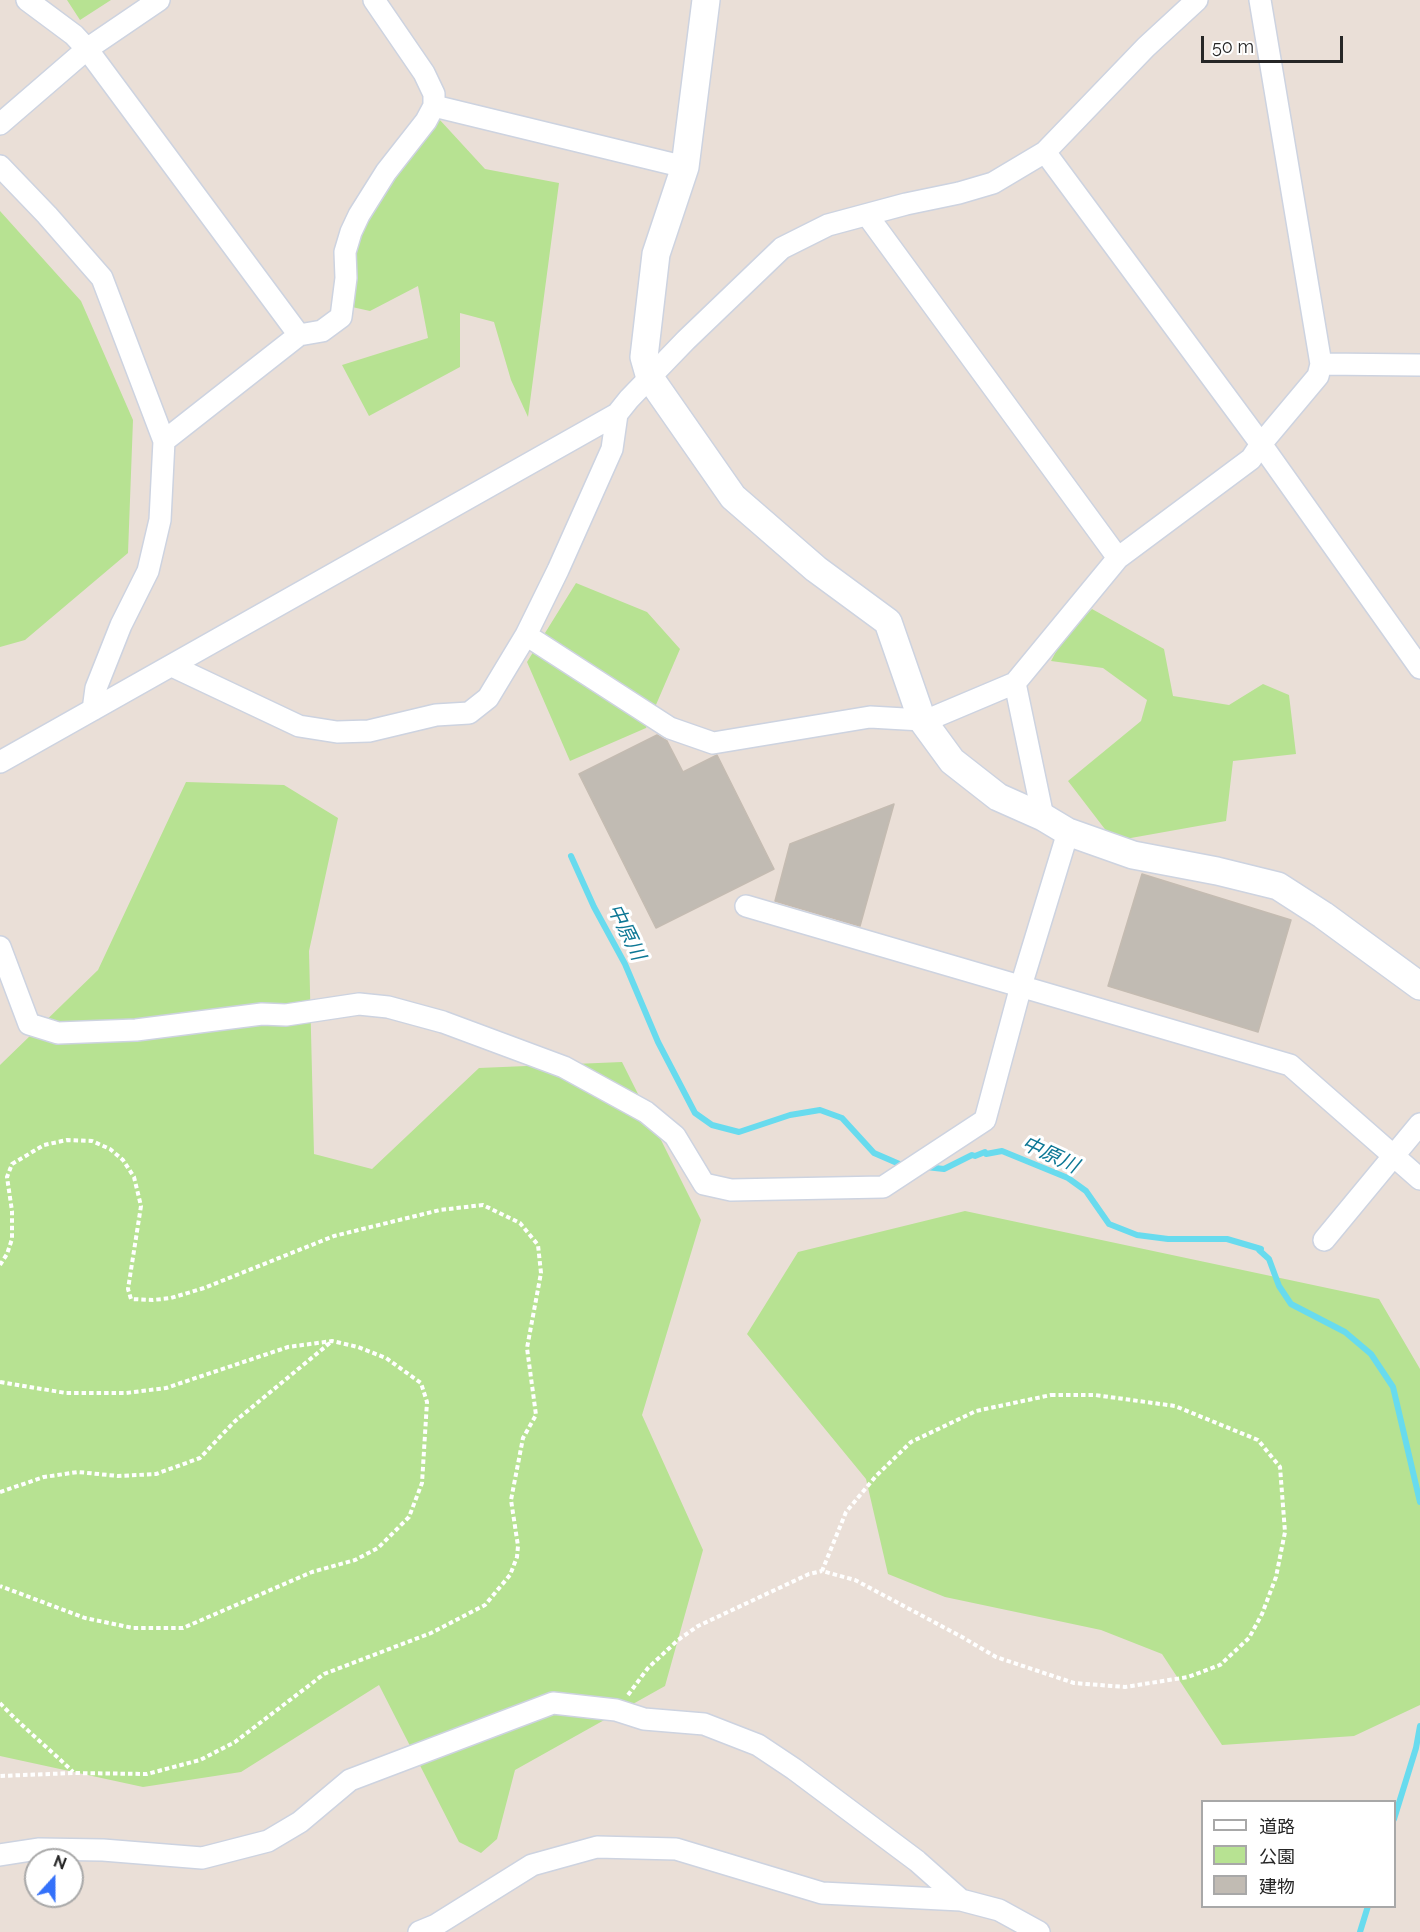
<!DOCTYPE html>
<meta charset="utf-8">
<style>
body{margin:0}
#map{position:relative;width:1420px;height:1932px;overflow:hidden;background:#eadfd7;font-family:Raleway,"Noto Sans JP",sans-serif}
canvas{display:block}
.legend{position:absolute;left:1201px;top:1800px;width:195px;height:108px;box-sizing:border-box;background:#fff;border:2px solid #a8a8a8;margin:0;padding:8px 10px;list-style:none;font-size:18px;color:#262626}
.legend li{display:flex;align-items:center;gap:12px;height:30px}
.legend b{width:30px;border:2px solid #a8a8a8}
.north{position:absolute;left:24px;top:1848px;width:60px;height:60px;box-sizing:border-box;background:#fff;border:2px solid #a8a8a8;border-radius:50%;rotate:21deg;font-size:16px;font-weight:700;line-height:24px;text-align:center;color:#262626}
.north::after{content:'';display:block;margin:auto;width:21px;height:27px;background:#3471fa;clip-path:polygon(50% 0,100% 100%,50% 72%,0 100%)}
.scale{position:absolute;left:1201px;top:36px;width:142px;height:27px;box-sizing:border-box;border:3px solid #262626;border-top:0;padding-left:8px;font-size:18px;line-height:21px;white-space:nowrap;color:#262626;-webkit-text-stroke:4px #fff;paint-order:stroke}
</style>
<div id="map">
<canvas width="1420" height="1932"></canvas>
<ul class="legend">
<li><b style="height:8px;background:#fff"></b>道路</li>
<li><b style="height:16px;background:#b7e292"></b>公園</li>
<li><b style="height:16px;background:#c1bbb3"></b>建物</li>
</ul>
<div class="north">N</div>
<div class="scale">50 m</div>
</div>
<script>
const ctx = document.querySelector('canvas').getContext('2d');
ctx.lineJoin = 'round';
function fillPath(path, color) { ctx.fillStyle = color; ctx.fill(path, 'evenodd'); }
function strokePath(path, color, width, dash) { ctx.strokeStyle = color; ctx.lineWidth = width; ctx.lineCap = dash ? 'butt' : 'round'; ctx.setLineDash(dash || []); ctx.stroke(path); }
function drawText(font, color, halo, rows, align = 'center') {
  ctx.font = font + ' Raleway,"Noto Sans JP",sans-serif'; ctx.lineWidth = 6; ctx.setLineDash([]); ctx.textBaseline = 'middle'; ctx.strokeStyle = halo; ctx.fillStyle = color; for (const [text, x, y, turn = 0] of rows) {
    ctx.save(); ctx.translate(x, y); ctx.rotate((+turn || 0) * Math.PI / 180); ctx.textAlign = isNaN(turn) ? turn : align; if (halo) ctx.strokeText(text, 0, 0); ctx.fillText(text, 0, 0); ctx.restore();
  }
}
const green = new Path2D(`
 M 67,0 L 111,0 L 80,20 Z
 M 439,119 L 485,169 L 559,183 L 528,417 L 511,380 L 494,322 L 460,313 L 460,367 L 369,416 L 342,365 L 428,338 L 418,286 L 370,311 L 352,307 L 355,246 L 381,192 Z
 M 0,211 L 81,301 L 133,420 L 128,553 L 25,640 L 0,647 Z
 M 576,583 L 647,612 L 680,649 L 646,728 L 570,761 L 527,662 Z
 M 1092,609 L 1164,649 L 1173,696 L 1229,705 L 1263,684 L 1289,695 L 1296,754 L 1233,761 L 1226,821 L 1114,841 L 1068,781 L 1141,721 L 1147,700 L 1103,668 L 1051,661 L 1066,633 Z
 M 186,782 L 284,785 L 338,818 L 309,951 L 314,1154 L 372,1169 L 479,1068 L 622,1062 L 701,1220 L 642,1415 L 703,1550 L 665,1686 L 515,1770 L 497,1839 L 481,1853 L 459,1842 L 379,1685 L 241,1772 L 143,1787 L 0,1756 L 0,1065 L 98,970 Z
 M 965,1211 L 1379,1299 L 1420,1369 L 1420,1705 L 1354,1736 L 1222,1745 L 1162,1654 L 1101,1630 L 945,1597 L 888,1574 L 866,1479 L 747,1334 L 798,1252 Z`);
const stream = new Path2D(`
 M 571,856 L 594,907 L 625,964 L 658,1042 L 695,1113 L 712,1125 L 739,1132 L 790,1115 L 820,1110 L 842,1118 L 874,1153 L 904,1166
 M 926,1167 L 944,1169 L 972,1155 L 975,1156 L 985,1152 L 986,1154 L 1002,1151 L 1068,1178 L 1086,1191 L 1109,1224 L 1137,1235 L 1168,1239 L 1227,1239 L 1261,1249 L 1259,1250 L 1269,1259 L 1279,1286 L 1291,1304 L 1345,1332 L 1371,1354 L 1393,1387 L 1420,1502
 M 1394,1819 L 1416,1748 L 1420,1726
 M 1360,1932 L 1368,1906`);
const building = new Path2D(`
 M 657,735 L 667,741 L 683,772 L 717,755 L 774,869 L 656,928 L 579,774 Z
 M 894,804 L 860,926 L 775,901 L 790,844 Z
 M 1142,874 L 1291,920 L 1258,1032 L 1108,986 Z`);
const path = new Path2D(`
 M 0,1265 L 7,1254 L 12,1239 L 12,1211 L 7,1177 L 12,1164 L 44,1145 L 67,1140 L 92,1141 L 110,1149 L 123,1160 L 134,1177 L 141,1206 L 128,1289 L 131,1299 L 153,1300 L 171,1298 L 204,1288 L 334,1236 L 440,1210 L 483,1205 L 520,1223 L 538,1245 L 541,1273 L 527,1348 L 536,1415 L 523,1438 L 511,1500 L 518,1546 L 517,1557 L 510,1575 L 485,1605 L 431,1633 L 324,1674 L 235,1742 L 200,1760 L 147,1774 L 73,1773 L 0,1776
 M 0,1382 L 66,1393 L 126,1393 L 166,1388 L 288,1347 L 332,1341 L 358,1347 L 386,1358 L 421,1383 L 427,1402 L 422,1483 L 409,1517 L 378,1548 L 355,1560 L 312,1572 L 183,1628 L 133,1628 L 85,1618 L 0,1586
 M 1051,1395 L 1095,1395 L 1175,1406 L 1258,1440 L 1280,1467 L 1285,1532 L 1276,1577 L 1262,1614 L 1249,1638 L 1220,1665 L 1188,1677 L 1125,1687 L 1074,1683 L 996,1657 L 962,1637 L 855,1580 L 822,1571 L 846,1512 L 876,1476 L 911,1442 L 976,1411 Z
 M 0,1492 L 44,1477 L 78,1472 L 118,1476 L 156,1474 L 200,1458 L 234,1422 L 331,1342
 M 628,1695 L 648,1668 L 678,1640 L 698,1626 L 809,1574 L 822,1571
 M 0,1703 C 23,1728 49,1748 73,1772`);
const minor = new Path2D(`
 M 27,0 L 74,35 L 87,49 L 299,335
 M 434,106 L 685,167
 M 0,124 L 87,49 L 159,0
 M 1045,152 L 1261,444 L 1420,668
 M 0,166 L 47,215 L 102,278 L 164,441 L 160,520 L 148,571 L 121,625 L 96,688 L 93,710
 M 867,215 L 1118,558
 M 1321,364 L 1420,365
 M 164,441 L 299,335 L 322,331 L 341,317 L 346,278 L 345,252 L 351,232 L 359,215 L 386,172 L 426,121 L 434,106 L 434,94 L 424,73 L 374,0
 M 526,635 L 670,728 L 713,743 L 870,717 L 922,720 L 932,718 L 1015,683 L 1118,558 L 1251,459 L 1261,444 L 1318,376 L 1321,364 L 1260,0
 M 172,666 L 299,726 L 337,732 L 369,731 L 436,715 L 469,713 L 488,698 L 526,635 L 558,570 L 612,449 L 617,414
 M 1015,683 L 1043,817
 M 0,762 L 617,414 L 629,399 L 686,340 L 782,248 L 828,225 L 906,204 L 959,193 L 993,183 L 1045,152 L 1146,47 L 1197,0
 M 746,906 L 1290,1065 L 1420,1179
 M 0,947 L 29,1024 L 58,1033 L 136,1030 L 262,1014 L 286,1015 L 359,1004 L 388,1007 L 443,1022 L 564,1067 L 646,1112 L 675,1136 L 704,1184 L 731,1190 L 883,1187 L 985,1120 L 1021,986 L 1068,832
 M 1324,1240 L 1420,1124
 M 0,1855 L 38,1849 L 103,1850 L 202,1858 L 268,1841 L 300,1822 L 350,1780 L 553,1703 L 616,1710 L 644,1719 L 704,1724 L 758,1745 L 794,1769 L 917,1861 L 961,1900
 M 419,1932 L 436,1925 L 532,1865 L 597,1847 L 676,1849 L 822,1893 L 961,1900 L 999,1910 L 1039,1932`);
const tertiary = new Path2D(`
 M 706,0 L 685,167 L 656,254 L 644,357 L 650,378 L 733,497 L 816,569 L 888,622 L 922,720 L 952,761 L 998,797 L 1043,817 L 1068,832 L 1133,855 L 1217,871 L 1278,886 L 1323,915 L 1420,986`);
const waterNames = [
 ["中原川",626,932,64],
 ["中原川",1050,1155,25]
];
fillPath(green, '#b7e292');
strokePath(stream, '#68dbee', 6);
fillPath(building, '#c1bbb3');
strokePath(building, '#c4bbb1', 1.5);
strokePath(minor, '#cdd3e0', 24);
strokePath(tertiary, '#cdd3e0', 30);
strokePath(path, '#fff', 4, [4.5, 3]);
strokePath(minor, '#fff', 21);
strokePath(tertiary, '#fff', 27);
drawText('italic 20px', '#0c7795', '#fff', waterNames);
</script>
